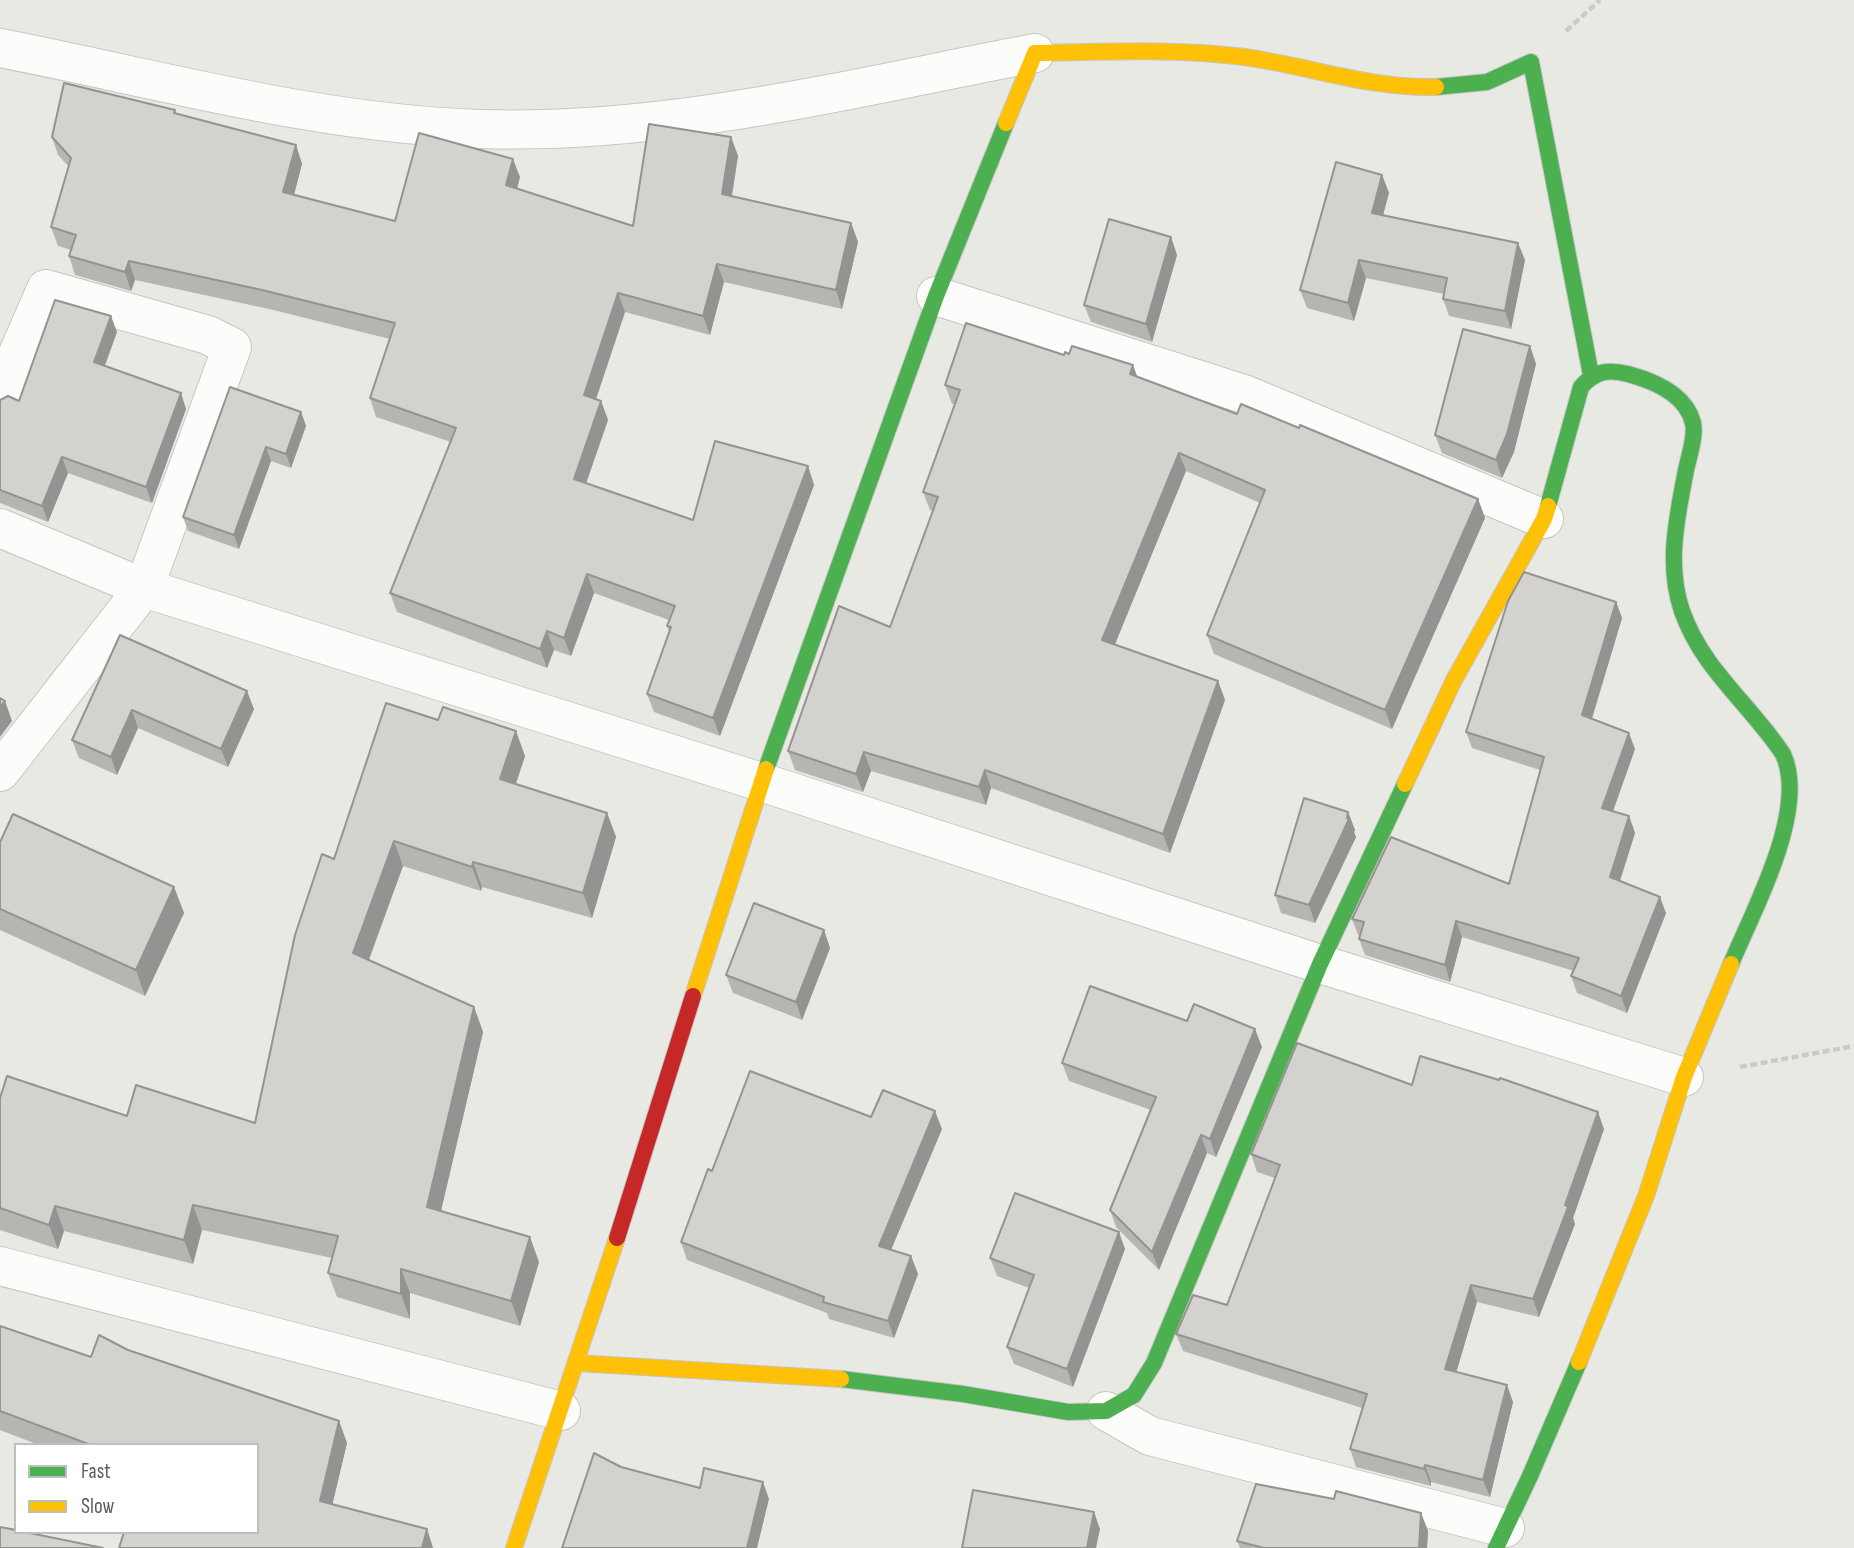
<!DOCTYPE html>
<style>
body{margin:0}
#map{position:relative;width:1854px;height:1548px;overflow:hidden;background:#e9e9e4;font-family:"Sofia Sans Condensed",sans-serif}
canvas{display:block}
.legend{position:absolute;left:14px;top:1443px;width:245px;height:91px;box-sizing:border-box;background:#fff;border:2px solid #bdbec0;margin:0;padding:9px 12px;list-style:none;font-size:21px;color:#5a5c61}
.legend li{display:flex;align-items:center;gap:14px;height:35px}
.legend b{width:35px;border:2px solid #bdbec0}
</style>
<div id="map">
<canvas width="1854" height="1548"></canvas>
<ul class="legend">
<li><b style="height:9px;background:#4caf50"></b>Fast</li>
<li><b style="height:9px;background:#ffc107"></b>Slow</li>
</ul>
</div>
<script>
const ctx = document.querySelector('canvas').getContext('2d');
ctx.lineJoin = 'round';
function strokePath(path, color, width, dash) { ctx.strokeStyle = color; ctx.lineWidth = width; ctx.lineCap = dash ? 'butt' : 'round'; ctx.setLineDash(dash || []); ctx.stroke(path); }
function fillPath(path, color) { ctx.fillStyle = color; ctx.fill(path, 'evenodd'); }
const path = new Path2D(`
 M 1566,31 L 1600,0
 M 1740,1067 L 1854,1046`);
const street = new Path2D(`
 M 0,48 C 159,79 318,124 480,129 C 669,135 851,88 1035,53
 M 936,296 L 1244,394 L 1544,519
 M 0,395 L 46,289 L 208,335 L 232,347 L 144,588 L 0,772
 M 0,528 L 144,588 L 761,782 L 1320,964 L 1684,1077
 M 0,1266 L 561,1411
 M 1106,1411 L 1150,1436 L 1505,1528`);
const fast = new Path2D(`
 M 1436,87 L 1487,82 L 1531,62 L 1591,375
 M 1548,506 L 1581,387 C 1595,371 1608,369 1628,374 C 1654,381 1686,394 1693,423 C 1696,436 1689,456 1686,470 C 1677,517 1666,565 1682,611 C 1702,669 1751,705 1783,754 C 1809,810 1753,910 1731,964
 M 766,769 L 936,296 L 1006,123
 M 841,1379 L 963,1394 L 1068,1412 L 1106,1411 L 1134,1395 L 1154,1363 L 1320,964 L 1405,784
 M 1496,1548 L 1530,1476 L 1579,1362`);
const slow = new Path2D(`
 M 1006,123 L 1035,53 C 1105,52 1175,48 1245,57 C 1308,66 1371,89 1436,87
 M 1405,784 L 1454,680 L 1544,519 L 1548,506
 M 693,996 L 766,769
 M 1579,1362 L 1646,1196 L 1684,1077 L 1731,964
 M 577,1363 L 841,1379
 M 514,1548 L 617,1238`);
const jam = new Path2D(`
 M 617,1238 L 693,996`);
const wall = new Path2D(`
 M 175,110 L 176,113 L 296,145 L 302,164 L 294,194 L 395,221 L 520,177 L 517,188 L 633,226 L 731,137 L 738,156 L 732,196 L 851,223 L 858,242 L 842,309 L 724,282 L 710,335 L 625,312 L 596,399 L 601,401 L 608,420 L 586,483 L 693,520 L 808,466 L 814,485 L 720,736 L 654,712 L 647,694 L 669,632 L 667,626 L 669,620 L 594,593 L 571,656 L 554,650 L 547,668 L 397,612 L 390,593 L 451,442 L 376,417 L 370,398 L 390,339 L 269,309 L 135,280 L 131,291 L 75,275 L 69,256 L 71,250 L 58,246 L 51,227 L 69,167 L 58,155 L 52,137 Z
 M 1382,175 L 1389,193 L 1383,215 L 1525,260 L 1511,329 L 1449,316 L 1443,299 L 1444,294 L 1366,278 L 1354,321 L 1307,308 L 1300,290 Z
 M 1171,237 L 1177,255 L 1152,342 L 1091,322 L 1084,305 Z
 M 117,332 L 105,366 L 186,409 L 152,503 L 68,473 L 48,522 L 0,503 L 0,400 L 19,401 Z
 M 1530,346 L 1536,364 L 1514,452 L 1502,478 L 1442,453 L 1435,435 Z
 M 1064,355 L 1133,365 L 1137,377 L 1237,414 L 1478,499 L 1485,518 L 1392,729 L 1214,654 L 1207,635 L 1260,503 L 1186,471 L 1114,645 L 1218,681 L 1225,700 L 1170,853 L 991,788 L 986,805 L 871,771 L 863,792 L 795,770 L 788,751 L 890,627 L 933,511 L 930,510 L 923,492 L 955,404 L 952,404 L 945,385 Z
 M 301,412 L 306,426 L 291,468 L 271,461 L 239,549 L 188,531 L 183,517 Z
 M 1616,602 L 1622,618 L 1592,719 L 1635,749 L 1613,811 L 1629,816 L 1635,833 L 1620,881 L 1666,913 L 1627,1013 L 1577,993 L 1571,976 L 1574,971 L 1462,937 L 1450,982 L 1365,955 L 1359,939 L 1360,936 L 1358,935 L 1352,919 L 1509,884 L 1540,770 L 1472,748 L 1466,732 Z
 M 120,635 L 254,709 L 228,767 L 138,728 L 117,775 L 79,758 L 72,740 Z
 M 525,756 L 516,784 L 607,813 L 616,837 L 592,918 L 482,887 L 481,891 L 403,866 L 369,960 L 474,1007 L 483,1032 L 441,1211 L 539,1262 L 520,1326 L 410,1293 L 410,1319 L 337,1297 L 328,1273 L 332,1258 L 202,1230 L 193,1264 L 64,1231 L 58,1249 L 0,1230 L 0,1098 L 127,1116 L 255,1123 L 334,859 Z
 M 1348,812 L 1355,830 L 1354,832 L 1356,837 L 1315,923 L 1281,913 L 1275,895 Z
 M 0,842 L 174,887 L 184,913 L 145,996 L 0,930 Z
 M 824,930 L 830,948 L 802,1020 L 733,993 L 726,975 Z
 M 1187,1021 L 1262,1047 L 1216,1157 L 1207,1153 L 1159,1270 L 1116,1227 L 1110,1210 L 1151,1110 L 1069,1081 L 1062,1063 Z
 M 1412,1085 L 1604,1129 L 1573,1218 L 1575,1224 L 1539,1317 L 1477,1302 L 1456,1372 L 1513,1402 L 1490,1497 L 1431,1482 L 1431,1486 L 1356,1467 L 1350,1449 L 1362,1408 L 1183,1351 L 1176,1334 L 1227,1305 L 1275,1178 L 1257,1172 L 1251,1154 Z
 M 871,1117 L 942,1129 L 891,1250 L 911,1256 L 918,1274 L 894,1338 L 829,1319 L 827,1313 L 687,1260 L 681,1242 L 712,1171 Z
 M 1125,1249 L 1073,1387 L 1014,1364 L 1007,1347 L 1029,1288 L 997,1276 L 990,1258 Z
 M 0,1326 L 91,1357 L 128,1350 L 339,1421 L 347,1443 L 332,1504 L 427,1529 L 433,1548 L 119,1548 L 257,1445 L 39,1445 L 0,1430 Z
 M 1421,1513 L 1428,1531 L 1427,1548 L 1240,1548 L 1237,1541 Z`);
const shadedWall = new Path2D(`
 M 731,137 L 738,156 L 729,213 L 722,194 Z
 M 296,145 L 302,164 L 290,210 L 283,192 Z
 M 513,159 L 520,177 L 513,204 L 506,185 Z
 M 1382,175 L 1389,193 L 1379,230 L 1372,213 Z
 M 851,223 L 858,242 L 842,309 L 836,290 Z
 M 1171,237 L 1177,255 L 1152,342 L 1146,324 Z
 M 1518,243 L 1525,260 L 1511,329 L 1505,311 Z
 M 1359,260 L 1366,278 L 1354,321 L 1348,303 Z
 M 129,261 L 135,280 L 131,291 L 125,272 Z
 M 717,264 L 724,282 L 710,335 L 703,316 Z
 M 618,293 L 625,312 L 591,414 L 584,395 Z
 M 111,316 L 117,332 L 100,378 L 94,362 Z
 M 1530,346 L 1536,364 L 1514,452 L 1502,478 L 1496,460 Z
 M 1133,365 L 1140,384 L 1130,374 Z
 M 181,393 L 186,409 L 152,503 L 146,487 Z
 M 601,401 L 608,420 L 581,498 L 574,479 Z
 M 301,412 L 306,426 L 291,468 L 286,454 Z
 M 266,447 L 271,461 L 239,549 L 234,535 Z
 M 1179,453 L 1186,471 L 1109,659 L 1102,640 Z
 M 62,457 L 68,473 L 48,522 L 42,506 Z
 M 808,466 L 814,485 L 720,736 L 713,718 Z
 M 1478,499 L 1485,518 L 1392,729 L 1385,710 Z
 M 587,574 L 594,593 L 571,656 L 564,638 Z
 M 1616,602 L 1622,618 L 1588,731 L 1582,715 Z
 M 547,631 L 554,650 L 547,668 L 540,649 Z
 M 1218,681 L 1225,700 L 1170,853 L 1163,834 Z
 M 247,691 L 254,709 L 228,767 L 221,749 Z
 M 5,701 L 12,721 L 0,737 L 0,707 Z
 M 132,710 L 138,728 L 117,775 L 111,757 Z
 M 516,731 L 525,756 L 509,804 L 500,779 Z
 M 1629,733 L 1635,749 L 1608,825 L 1602,808 Z
 M 864,752 L 871,771 L 863,792 L 856,774 Z
 M 985,770 L 991,788 L 986,805 L 979,787 Z
 M 1348,812 L 1355,830 L 1354,832 L 1356,837 L 1315,923 L 1309,905 Z
 M 607,813 L 616,837 L 592,918 L 583,893 Z
 M 1629,816 L 1635,833 L 1616,893 L 1610,877 Z
 M 394,841 L 403,866 L 362,978 L 353,953 Z
 M 473,862 L 482,887 L 481,891 L 472,867 Z
 M 174,887 L 184,913 L 145,996 L 136,970 Z
 M 1660,897 L 1666,913 L 1627,1013 L 1621,996 Z
 M 1456,921 L 1462,937 L 1450,982 L 1445,965 Z
 M 824,930 L 830,948 L 802,1020 L 796,1002 Z
 M 474,1007 L 483,1032 L 436,1232 L 427,1207 Z
 M 1255,1029 L 1262,1047 L 1216,1157 L 1210,1139 Z
 M 935,1111 L 942,1129 L 885,1264 L 879,1246 Z
 M 1598,1112 L 1604,1129 L 1573,1218 L 1575,1224 L 1539,1317 L 1533,1299 Z
 M 1201,1135 L 1207,1153 L 1159,1270 L 1152,1252 Z
 M 193,1205 L 202,1230 L 193,1264 L 184,1240 Z
 M 55,1206 L 64,1231 L 58,1249 L 49,1225 Z
 M 1119,1232 L 1125,1249 L 1073,1387 L 1067,1369 Z
 M 530,1237 L 539,1262 L 520,1326 L 511,1301 Z
 M 911,1256 L 918,1274 L 894,1338 L 888,1321 Z
 M 401,1269 L 410,1293 L 410,1319 L 401,1294 Z
 M 1471,1285 L 1477,1302 L 1452,1387 L 1445,1369 Z
 M 1507,1385 L 1513,1402 L 1490,1497 L 1483,1480 Z
 M 339,1421 L 347,1443 L 328,1523 L 320,1501 Z
 M 1425,1465 L 1431,1482 L 1431,1486 L 1424,1469 Z
 M 763,1482 L 769,1499 L 757,1548 L 747,1548 Z
 M 1094,1512 L 1100,1529 L 1096,1548 L 1087,1548 Z
 M 1421,1513 L 1428,1531 L 1427,1548 L 1419,1548 Z
 M 427,1529 L 433,1548 L 422,1548 Z`);
const building = new Path2D(`
 M 64,83 L 175,110 L 174,113 L 296,145 L 283,192 L 395,221 L 419,133 L 513,159 L 506,185 L 633,226 L 649,124 L 731,137 L 722,194 L 851,223 L 836,290 L 717,264 L 703,316 L 618,293 L 584,395 L 601,401 L 574,479 L 693,520 L 715,441 L 808,466 L 713,718 L 647,694 L 671,627 L 667,626 L 675,606 L 587,574 L 564,638 L 547,631 L 540,649 L 390,593 L 456,428 L 370,398 L 395,323 L 262,290 L 129,261 L 125,272 L 69,256 L 76,235 L 51,227 L 71,158 L 52,137 Z
 M 1336,162 L 1382,175 L 1372,213 L 1518,243 L 1505,311 L 1443,299 L 1447,278 L 1359,260 L 1348,303 L 1300,290 Z
 M 1109,219 L 1171,237 L 1146,324 L 1084,305 Z
 M 55,300 L 111,316 L 94,362 L 181,393 L 146,487 L 62,457 L 42,506 L 0,490 L 0,400 L 8,396 L 19,401 Z
 M 966,323 L 1064,355 L 1065,352 L 1069,354 L 1072,346 L 1133,365 L 1130,374 L 1237,414 L 1241,404 L 1299,428 L 1300,425 L 1478,499 L 1385,710 L 1207,635 L 1265,490 L 1179,453 L 1102,640 L 1218,681 L 1163,834 L 985,770 L 979,787 L 864,752 L 856,774 L 788,751 L 839,606 L 890,627 L 938,497 L 923,492 L 960,390 L 945,385 Z
 M 1463,329 L 1530,346 L 1507,434 L 1496,460 L 1435,435 Z
 M 230,387 L 301,412 L 286,454 L 266,447 L 234,535 L 183,517 Z
 M 1524,572 L 1616,602 L 1582,715 L 1629,733 L 1602,808 L 1629,816 L 1610,877 L 1660,897 L 1621,996 L 1571,976 L 1579,958 L 1456,921 L 1445,965 L 1359,939 L 1364,922 L 1352,919 L 1391,837 L 1509,884 L 1544,757 L 1466,732 L 1508,601 Z
 M 120,635 L 247,691 L 221,749 L 132,710 L 111,757 L 72,740 Z
 M 0,698 L 5,701 L 0,707 Z
 M 386,703 L 438,720 L 443,707 L 516,731 L 500,779 L 607,813 L 583,893 L 473,862 L 472,867 L 394,841 L 353,953 L 474,1007 L 427,1207 L 530,1237 L 511,1301 L 401,1269 L 401,1294 L 328,1273 L 338,1236 L 193,1205 L 184,1240 L 55,1206 L 49,1225 L 0,1208 L 0,1098 L 7,1076 L 127,1116 L 136,1085 L 255,1123 L 295,935 L 322,854 L 334,859 Z
 M 1304,798 L 1348,812 L 1347,818 L 1349,819 L 1309,905 L 1275,895 Z
 M 13,814 L 174,887 L 136,970 L 0,909 L 0,842 Z
 M 754,903 L 824,930 L 796,1002 L 726,975 Z
 M 1090,986 L 1187,1021 L 1194,1004 L 1255,1029 L 1210,1139 L 1201,1135 L 1152,1252 L 1110,1210 L 1156,1097 L 1062,1063 Z
 M 1297,1043 L 1412,1085 L 1420,1056 L 1499,1080 L 1500,1078 L 1598,1112 L 1565,1205 L 1568,1207 L 1533,1299 L 1471,1285 L 1445,1369 L 1507,1385 L 1483,1480 L 1425,1465 L 1424,1469 L 1350,1449 L 1367,1394 L 1176,1334 L 1193,1295 L 1227,1305 L 1280,1165 L 1251,1154 Z
 M 750,1071 L 871,1117 L 883,1090 L 935,1111 L 879,1246 L 911,1256 L 888,1321 L 823,1302 L 824,1297 L 681,1242 L 708,1169 L 712,1171 Z
 M 1015,1193 L 1119,1232 L 1067,1369 L 1007,1347 L 1034,1275 L 990,1258 Z
 M 0,1326 L 91,1357 L 99,1335 L 128,1350 L 339,1421 L 320,1501 L 427,1529 L 422,1548 L 119,1548 L 124,1532 L 257,1532 L 257,1445 L 91,1445 L 0,1411 Z
 M 594,1453 L 621,1467 L 700,1488 L 704,1468 L 763,1482 L 747,1548 L 562,1548 Z
 M 1256,1484 L 1334,1499 L 1336,1491 L 1421,1513 L 1419,1548 L 1264,1548 L 1237,1541 Z
 M 973,1490 L 1094,1512 L 1087,1548 L 962,1548 Z
 M 0,1527 L 16,1530 L 16,1532 L 25,1532 L 103,1548 L 0,1548 Z`);
strokePath(street, '#c6c6c4', 40);
strokePath(fast, '#c6c6c5', 18);
strokePath(slow, '#c6c6c5', 18);
strokePath(jam, '#c6c6c5', 18);
strokePath(path, '#c7cbc9', 4.5, [7, 3.5]);
strokePath(street, '#fcfcfb', 38);
strokePath(fast, '#4caf50', 16);
strokePath(slow, '#ffc107', 16);
strokePath(jam, '#c62828', 16);
fillPath(wall, '#b5b5b2');
fillPath(shadedWall, '#949391');
fillPath(building, '#d3d2cf');
strokePath(building, '#949391', 2);
</script>
